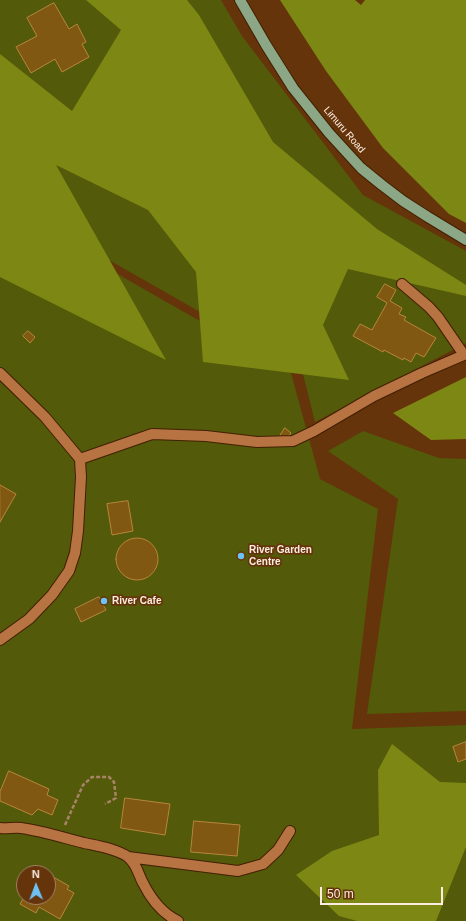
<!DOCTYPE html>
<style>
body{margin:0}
#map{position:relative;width:466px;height:921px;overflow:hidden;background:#65340a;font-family:Helvetica,sans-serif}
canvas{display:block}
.north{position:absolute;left:16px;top:865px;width:40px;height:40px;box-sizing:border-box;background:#65340a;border:1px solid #a17e60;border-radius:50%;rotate:359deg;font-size:11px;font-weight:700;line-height:16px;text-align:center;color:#fcece2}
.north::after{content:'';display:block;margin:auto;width:14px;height:18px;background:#6dc2f3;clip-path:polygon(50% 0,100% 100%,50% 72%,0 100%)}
.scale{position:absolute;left:320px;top:887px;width:123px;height:18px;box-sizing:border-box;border:2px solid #fcece2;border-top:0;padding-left:5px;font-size:12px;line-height:14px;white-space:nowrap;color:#fcece2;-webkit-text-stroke:3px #65340a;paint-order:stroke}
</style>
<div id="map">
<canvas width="466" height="921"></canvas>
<div class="north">N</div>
<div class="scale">50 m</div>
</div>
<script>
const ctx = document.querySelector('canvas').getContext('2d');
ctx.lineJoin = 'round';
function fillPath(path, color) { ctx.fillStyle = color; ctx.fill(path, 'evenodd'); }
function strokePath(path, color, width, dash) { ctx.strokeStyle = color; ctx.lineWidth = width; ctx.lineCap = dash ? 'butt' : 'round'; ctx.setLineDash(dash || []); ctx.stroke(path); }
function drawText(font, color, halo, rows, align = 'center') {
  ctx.font = font + ' Helvetica,sans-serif'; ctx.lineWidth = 3.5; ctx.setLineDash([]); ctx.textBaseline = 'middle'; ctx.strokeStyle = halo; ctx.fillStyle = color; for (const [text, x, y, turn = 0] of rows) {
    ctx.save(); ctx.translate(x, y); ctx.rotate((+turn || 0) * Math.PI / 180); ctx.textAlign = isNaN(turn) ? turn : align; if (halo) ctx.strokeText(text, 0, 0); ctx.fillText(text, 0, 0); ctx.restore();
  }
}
const green = new Path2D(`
 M 0,0 L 221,0 L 242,36 L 363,195 L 466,251 L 466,343 L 315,422 L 302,370 L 0,198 Z
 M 0,207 L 291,373 L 320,479 L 378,509 L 352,729 L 466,725 L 466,921 L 0,921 ZM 24,873 L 48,873 L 48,897 L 24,897 Z
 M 363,431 L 439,458 L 466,459 L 466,711 L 367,714 L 398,499 L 328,451 Z`);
const forest = new Path2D(`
 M 86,0 L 187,0 L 199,15 L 273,142 L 377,229 L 466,285 L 466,296 L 348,269 L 323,325 L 349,380 L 203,362 L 196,272 L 148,210 L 56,165 L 166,360 L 0,277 L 0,54 L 72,111 L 121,30 Z
 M 280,0 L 355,0 L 361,5 L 365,0 L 466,0 L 466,223 L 449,214 L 383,148 L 326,71 Z
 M 466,377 L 466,439 L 431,440 L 393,413 Z
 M 392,744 L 440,782 L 466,783 L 466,847 L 436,921 L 357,921 L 339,916 L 296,875 L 332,851 L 379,835 L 378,770 Z`);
const building = new Path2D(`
 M 54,3 L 69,29 L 77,24 L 86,42 L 82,44 L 89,57 L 62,72 L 55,59 L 31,73 L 16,47 L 37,36 L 27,18 Z
 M 385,284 L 396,290 L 390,301 L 402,308 L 399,314 L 406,317 L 404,320 L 436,338 L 424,357 L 416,353 L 411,362 L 404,358 L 403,360 L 384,350 L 383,352 L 353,336 L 360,324 L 372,330 L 387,303 L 377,297 Z
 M 28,331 L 35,337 L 30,343 L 23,336 Z
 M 285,428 L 291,433 L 286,440 L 280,436 Z
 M 0,485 L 16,494 L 0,522 Z
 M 128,501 L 133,531 L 112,535 L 107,504 Z
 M116 559a21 21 0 1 1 42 0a21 21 0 1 1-42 0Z
 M 99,597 L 106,610 L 81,622 L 75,609 Z
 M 466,742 L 466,759 L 458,762 L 453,747 Z
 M 9,771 L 49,789 L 47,795 L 58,800 L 52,815 L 38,809 L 32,815 L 0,801 L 0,792 Z
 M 125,798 L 170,804 L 165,835 L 121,828 Z
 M 194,821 L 240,825 L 237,856 L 191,852 Z
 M 48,874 L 69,886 L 67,889 L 74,893 L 60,919 L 39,907 L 36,913 L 20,904 L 24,897 L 48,897 Z`);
const path = new Path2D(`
 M 65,825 L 83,785 L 92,777 L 109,777 L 114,782 L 116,798 L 105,804`);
const minor = new Path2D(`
 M 402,284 L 429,307 L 438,317 L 464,355
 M 0,373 L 45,417 L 80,459
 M 0,640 L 29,619 L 52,595 L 69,571 L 75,553 L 78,531 L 81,477 L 80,459 L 152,434 L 206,436 L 257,442 L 293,441 L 314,431 L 374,396 L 422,373 L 466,354
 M 0,828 C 7,829 14,827 21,828 C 43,831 64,838 84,843 C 98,846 117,849 128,857 C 137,864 138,874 143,883 C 151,899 161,913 178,921
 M 128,857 L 238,871 L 263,864 L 278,850 L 290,831`);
const major = new Path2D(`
 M 240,0 L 266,45 L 293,88 L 329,133 L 361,168 L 382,185 L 403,201 L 428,217 L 466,240`);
const markers = [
 [241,556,4,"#6dc2f3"],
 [104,601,4,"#6dc2f3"]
];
const streetNames = [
 ["Limuru Road",344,130,49]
];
const poiNames = [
 ["River Garden",249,550],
 ["Centre",249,562],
 ["River Cafe",112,601]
];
fillPath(green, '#535a09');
fillPath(forest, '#7d8713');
fillPath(building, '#815812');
strokePath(building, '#b7863c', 1);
strokePath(minor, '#411f03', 12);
strokePath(major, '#411f03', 12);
strokePath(path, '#a78468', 2.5, [4, 2]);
strokePath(minor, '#b77341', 10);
strokePath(major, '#8ca785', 10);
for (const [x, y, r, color] of markers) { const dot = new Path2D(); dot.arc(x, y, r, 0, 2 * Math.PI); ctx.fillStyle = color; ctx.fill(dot); strokePath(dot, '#65340a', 1.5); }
drawText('10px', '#fcece2', '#65340a', streetNames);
drawText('bold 10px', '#fcece2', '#65340a', poiNames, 'left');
</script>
